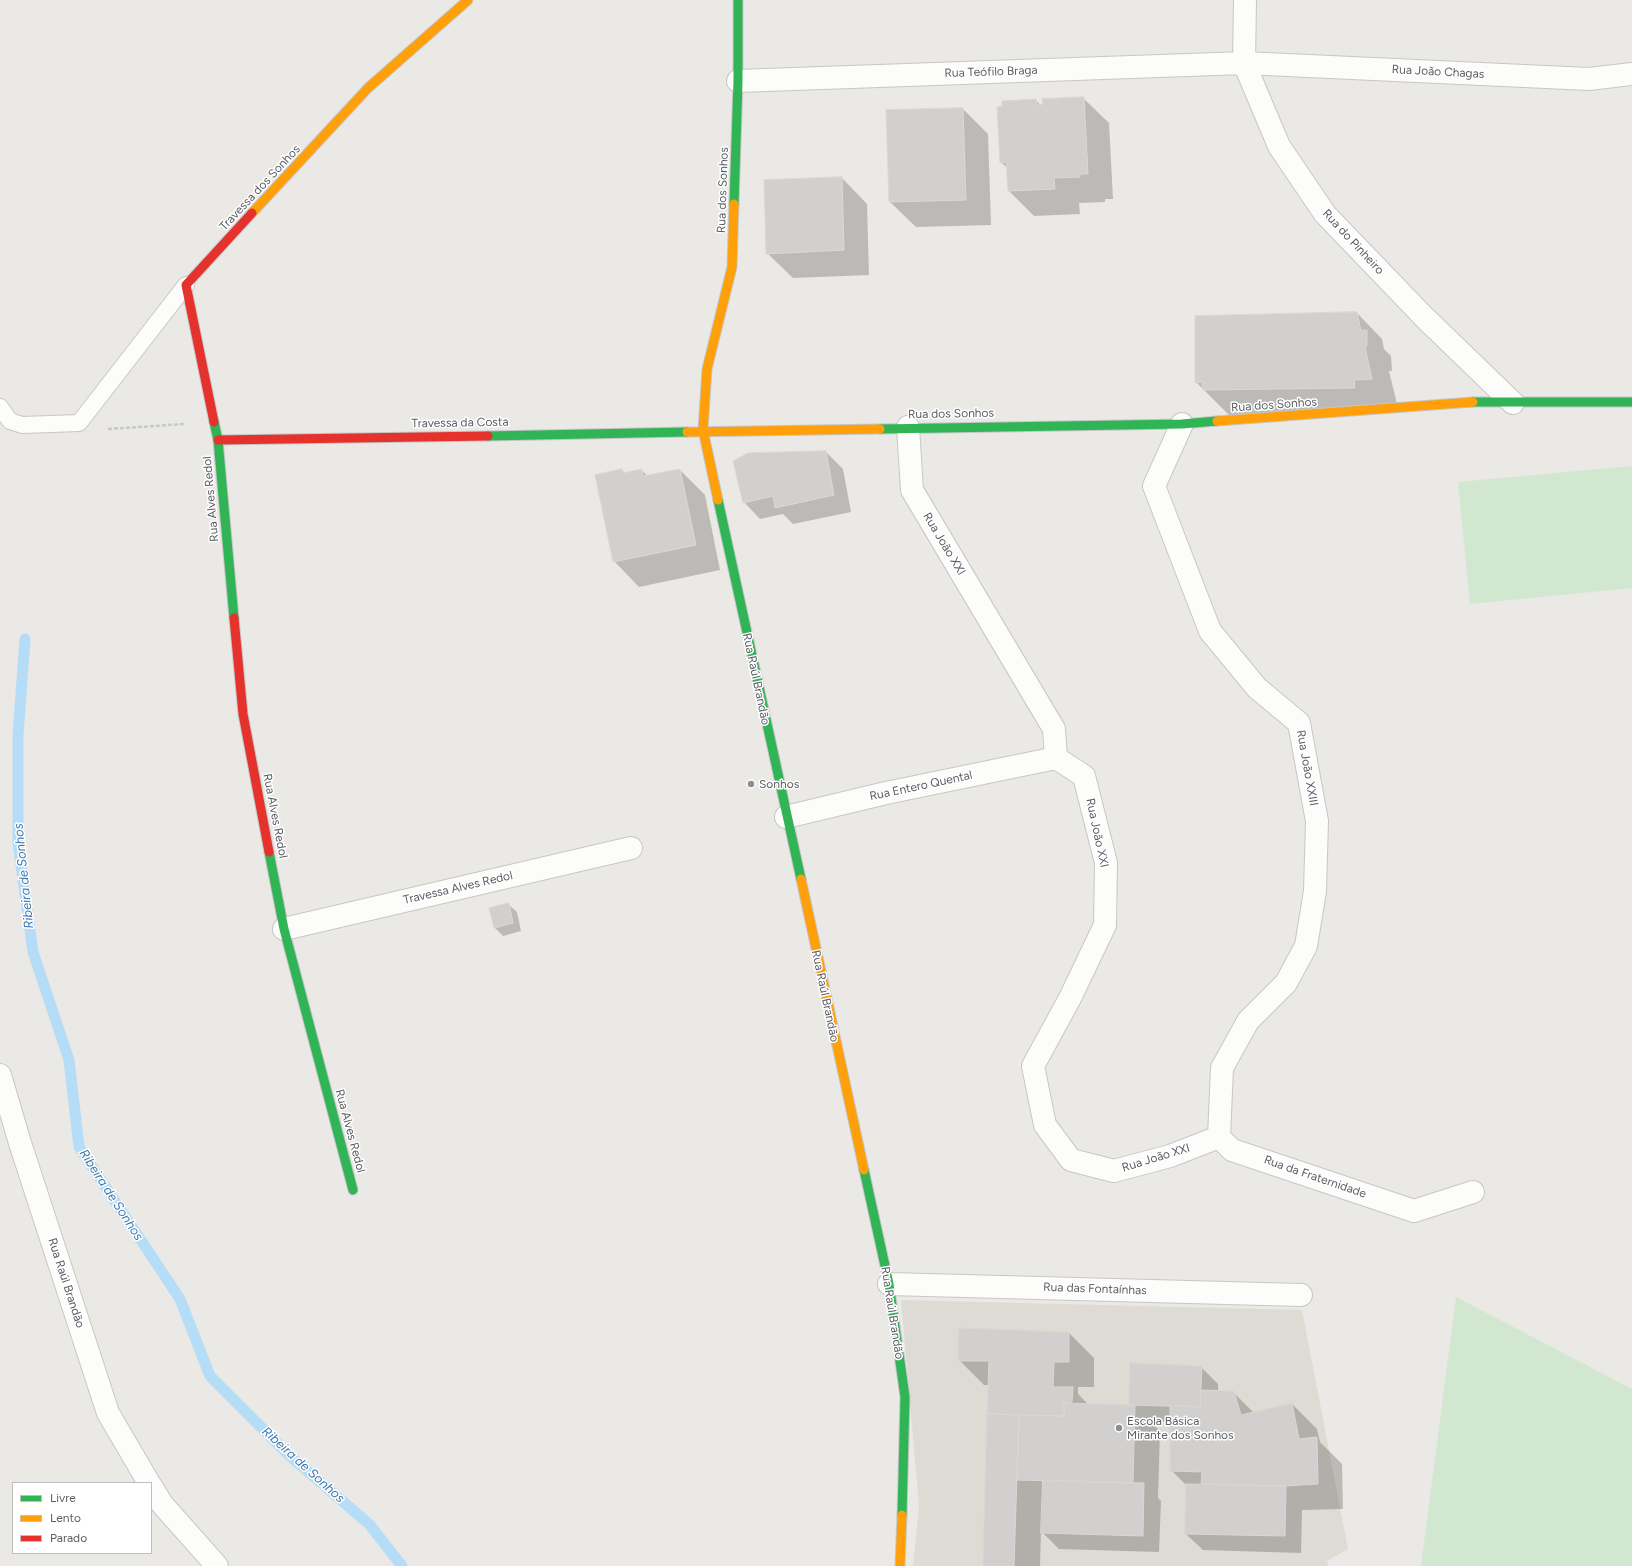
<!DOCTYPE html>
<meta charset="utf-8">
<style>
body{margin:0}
#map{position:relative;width:1632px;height:1566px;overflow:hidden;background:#eae9e5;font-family:Figtree,sans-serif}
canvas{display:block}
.legend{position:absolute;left:12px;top:1482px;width:140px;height:72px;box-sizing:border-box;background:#fff;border:1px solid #bdbfc1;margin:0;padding:5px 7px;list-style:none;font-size:12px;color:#5a5e63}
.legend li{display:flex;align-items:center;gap:8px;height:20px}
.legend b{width:20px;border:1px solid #bdbfc1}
</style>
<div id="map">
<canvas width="1632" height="1566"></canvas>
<ul class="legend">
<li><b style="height:5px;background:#30b455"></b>Livre</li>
<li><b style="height:5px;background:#ff9f0a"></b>Lento</li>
<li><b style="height:5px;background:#e5322d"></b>Parado</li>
</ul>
</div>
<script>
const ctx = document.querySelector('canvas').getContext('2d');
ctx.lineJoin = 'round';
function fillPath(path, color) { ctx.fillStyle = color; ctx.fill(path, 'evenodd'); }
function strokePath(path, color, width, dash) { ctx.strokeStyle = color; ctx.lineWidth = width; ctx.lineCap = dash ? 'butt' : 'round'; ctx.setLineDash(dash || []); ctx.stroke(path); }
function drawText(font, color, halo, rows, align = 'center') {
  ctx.font = font + ' Figtree,sans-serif'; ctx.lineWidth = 3; ctx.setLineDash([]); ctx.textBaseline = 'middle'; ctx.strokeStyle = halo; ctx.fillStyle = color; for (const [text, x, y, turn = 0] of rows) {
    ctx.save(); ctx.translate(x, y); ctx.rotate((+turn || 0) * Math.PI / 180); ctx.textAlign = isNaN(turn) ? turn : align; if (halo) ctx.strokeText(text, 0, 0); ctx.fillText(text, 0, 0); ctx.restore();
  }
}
const education = new Path2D(`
 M 901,1300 L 1302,1310 L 1348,1549 L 1327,1561 L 1328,1566 L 913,1566 L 919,1506 Z`);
const green = new Path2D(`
 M 1632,466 L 1632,588 L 1470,604 L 1458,482 Z
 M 1456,1297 L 1632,1389 L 1632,1566 L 1421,1566 Z`);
const shadow = new Path2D(`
 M 1083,98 L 1109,123 L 1113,199 L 1105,199 L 1105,202 L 1079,203 L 1080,214 L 1034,216 L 1009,191 L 1008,169 L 1001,162 L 1036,100 L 1041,106 Z
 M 963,109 L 988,134 L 991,225 L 916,227 L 890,202 L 887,111 Z
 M 842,178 L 867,204 L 869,275 L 793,278 L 767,253 Z
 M 1357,313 L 1382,339 L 1384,349 L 1391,356 L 1392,371 L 1389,371 L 1397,404 L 1229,415 L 1196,382 Z
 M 826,452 L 843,469 L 851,512 L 793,524 L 783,514 L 760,519 L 744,502 Z
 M 622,470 L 625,473 L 641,470 L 648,476 L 680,470 L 705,495 L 720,570 L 639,587 L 614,561 Z
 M 508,904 L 517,912 L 521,931 L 503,936 L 495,928 Z
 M 1069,1333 L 1094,1358 L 1094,1387 L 1078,1387 L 1078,1394 L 1088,1404 L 1130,1406 L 1201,1367 L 1218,1384 L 1218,1392 L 1233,1392 L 1254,1413 L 1292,1404 L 1317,1429 L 1320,1442 L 1342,1464 L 1343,1509 L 1302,1510 L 1301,1553 L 1203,1550 L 1186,1534 L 1187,1486 L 1171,1470 L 1171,1422 L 1150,1421 L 1160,1431 L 1158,1498 L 1161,1501 L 1159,1552 L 1059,1549 L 1041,1531 L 1040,1566 L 984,1566 L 989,1385 L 984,1385 L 959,1360 Z`);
const stream = new Path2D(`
 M 25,639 L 18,735 L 18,843 L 33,952 L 69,1060 L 79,1147 L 180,1299 L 210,1376 L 290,1456 L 369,1524 L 402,1566`);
const building = new Path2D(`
 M 1084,97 L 1088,174 L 1080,174 L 1080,177 L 1054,178 L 1055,189 L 1008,191 L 1006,162 L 1000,163 L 997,107 L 1002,106 L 1002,101 L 1036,99 L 1037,105 L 1043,104 L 1042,99 Z
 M 963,108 L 966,200 L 889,202 L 886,110 Z
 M 842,177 L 844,250 L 766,254 L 764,180 Z
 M 1357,312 L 1361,331 L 1367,330 L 1367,346 L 1365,347 L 1372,379 L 1354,380 L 1355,388 L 1203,390 L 1202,382 L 1195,383 L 1195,316 Z
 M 826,451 L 834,495 L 775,508 L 773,496 L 743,503 L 733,461 L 748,453 Z
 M 622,469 L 623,473 L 642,469 L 643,476 L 680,469 L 696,545 L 613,562 L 595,475 Z
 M 509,903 L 513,923 L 494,928 L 489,908 Z
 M 959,1328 L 1069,1332 L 1069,1362 L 1054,1362 L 1053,1387 L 1073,1387 L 1072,1402 L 1064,1403 L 1064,1416 L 987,1414 L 989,1361 L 958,1361 Z
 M 1130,1363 L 1202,1366 L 1200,1407 L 1129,1405 Z
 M 1201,1390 L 1234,1391 L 1241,1415 L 1292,1403 L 1299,1439 L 1317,1437 L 1318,1484 L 1286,1486 L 1201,1484 L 1202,1472 L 1170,1471 L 1170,1405 L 1200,1407 Z
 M 1064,1403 L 1135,1405 L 1133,1483 L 1017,1480 L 1019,1415 L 1064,1416 Z
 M 987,1414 L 1019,1415 L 1014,1566 L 983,1566 Z
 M 1043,1480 L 1144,1483 L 1143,1536 L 1041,1533 Z
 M 1186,1484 L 1286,1486 L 1285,1536 L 1185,1534 Z`);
const path = new Path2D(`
 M 108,429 L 185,424`);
const lane = new Path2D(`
 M 0,407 L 10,421 L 22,425 L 79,423 L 186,285`);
const street = new Path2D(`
 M 1245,0 L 1244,63 L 1279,146 L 1325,214 L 1424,317 L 1513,403
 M 738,81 L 1244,63 L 1589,79 L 1632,74
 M 1182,424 L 1154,486 L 1210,631 L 1257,688 L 1299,723 L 1317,821 L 1315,891 L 1306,946 L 1286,983 L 1248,1021 L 1222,1068 L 1219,1137
 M 908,427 L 912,490 L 1054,729 L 1056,758
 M 1056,758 L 1084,776 L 1106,863 L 1105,925 L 1070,998 L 1033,1066 L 1045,1125 L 1071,1160 L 1114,1171 L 1170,1156 L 1219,1137
 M 786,817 L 886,793 L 1056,758
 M 284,929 L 631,848
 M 0,1075 L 20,1143 L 108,1413 L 149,1483
 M 1219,1137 L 1232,1150 L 1414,1211 L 1473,1192
 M 889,1284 L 1301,1295
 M 151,1486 L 162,1504 L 217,1566`);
const fast = new Path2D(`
 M 734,204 L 738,81 L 738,0
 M 1473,402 L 1632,402
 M 214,422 L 218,440 L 234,618
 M 880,429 L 1182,424 L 1217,421
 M 488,436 L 687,432
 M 718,500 L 801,879
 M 269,852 L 284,929 L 353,1190
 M 864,1170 L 889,1284 L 905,1397 L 902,1515`);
const slow = new Path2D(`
 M 252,213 L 368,88 L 468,0
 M 1217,421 L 1473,402
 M 687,432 L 880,429
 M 718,500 L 703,430 L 707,369 L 732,267 L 734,204
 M 801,879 L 864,1170
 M 900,1566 L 902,1515`);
const jam = new Path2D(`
 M 214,422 L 186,285 L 252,213
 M 218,440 L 488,436
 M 234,618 L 243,714 L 269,852`);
const markers = [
 [751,784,4,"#8c8f90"],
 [1119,1428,4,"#8c8f90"]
];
const streetNames = [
 ["Rua Teófilo Braga",991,72,-2],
 ["Rua João Chagas",1438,72,3],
 ["Travessa dos Sonhos",260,188,-47],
 ["Rua dos Sonhos",723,190,-88],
 ["Rua do Pinheiro",1353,242,47],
 ["Rua dos Sonhos",1274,405,-4],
 ["Rua dos Sonhos",951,414,-1],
 ["Travessa da Costa",460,423,-1],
 ["Rua Alves Redol",211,499,-95],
 ["Rua João XXI",944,544,59],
 ["Rua Raúl Brandão",756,679,78],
 ["Rua João XXIII",1307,768,80],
 ["Rua Entero Quental",921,786,-12],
 ["Rua Alves Redol",275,816,79],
 ["Rua João XXI",1097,833,78],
 ["Travessa Alves Redol",458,888,-13],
 ["Rua Raúl Brandão",825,996,78],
 ["Rua Alves Redol",350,1131,75],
 ["Rua João XXI",1156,1158,-17],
 ["Rua da Fraternidade",1315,1177,19],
 ["Rua Raúl Brandão",66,1283,72],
 ["Rua das Fontaínhas",1095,1289,2],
 ["Rua Raúl Brandão",892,1313,81]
];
const poiNames = [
 ["Sonhos",759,784],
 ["Escola Básica",1127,1421],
 ["Mirante dos Sonhos",1127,1435]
];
const waterNames = [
 ["Ribeira de Sonhos",24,876,-96],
 ["Ribeira de Sonhos",111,1195,57],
 ["Ribeira de Sonhos",303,1465,42]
];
fillPath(education, '#dedbd4');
fillPath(green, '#d2e7d0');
fillPath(shadow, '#0003');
strokePath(stream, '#b6ddf7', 11);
fillPath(building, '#d1d0ce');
strokePath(building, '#dad8d4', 1);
strokePath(lane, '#c7c7c7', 18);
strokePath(street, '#c7c7c7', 24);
strokePath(fast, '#c6c6c5', 11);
strokePath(slow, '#c6c6c5', 11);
strokePath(jam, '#c6c6c5', 11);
strokePath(path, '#c4cac7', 2.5, [4, 2]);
strokePath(lane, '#fcfcfb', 16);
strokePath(street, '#fcfcfb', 22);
strokePath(fast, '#30b455', 9);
strokePath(slow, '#ff9f0a', 9);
strokePath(jam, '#e5322d', 9);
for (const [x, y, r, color] of markers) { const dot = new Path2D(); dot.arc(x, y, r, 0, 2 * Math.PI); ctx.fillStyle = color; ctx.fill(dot); strokePath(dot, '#fff', 1.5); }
drawText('12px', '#5a5e63', '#fff', streetNames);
drawText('12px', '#5a5e63', '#fff', poiNames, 'left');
drawText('italic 13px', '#3d78b1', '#fff', waterNames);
</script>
